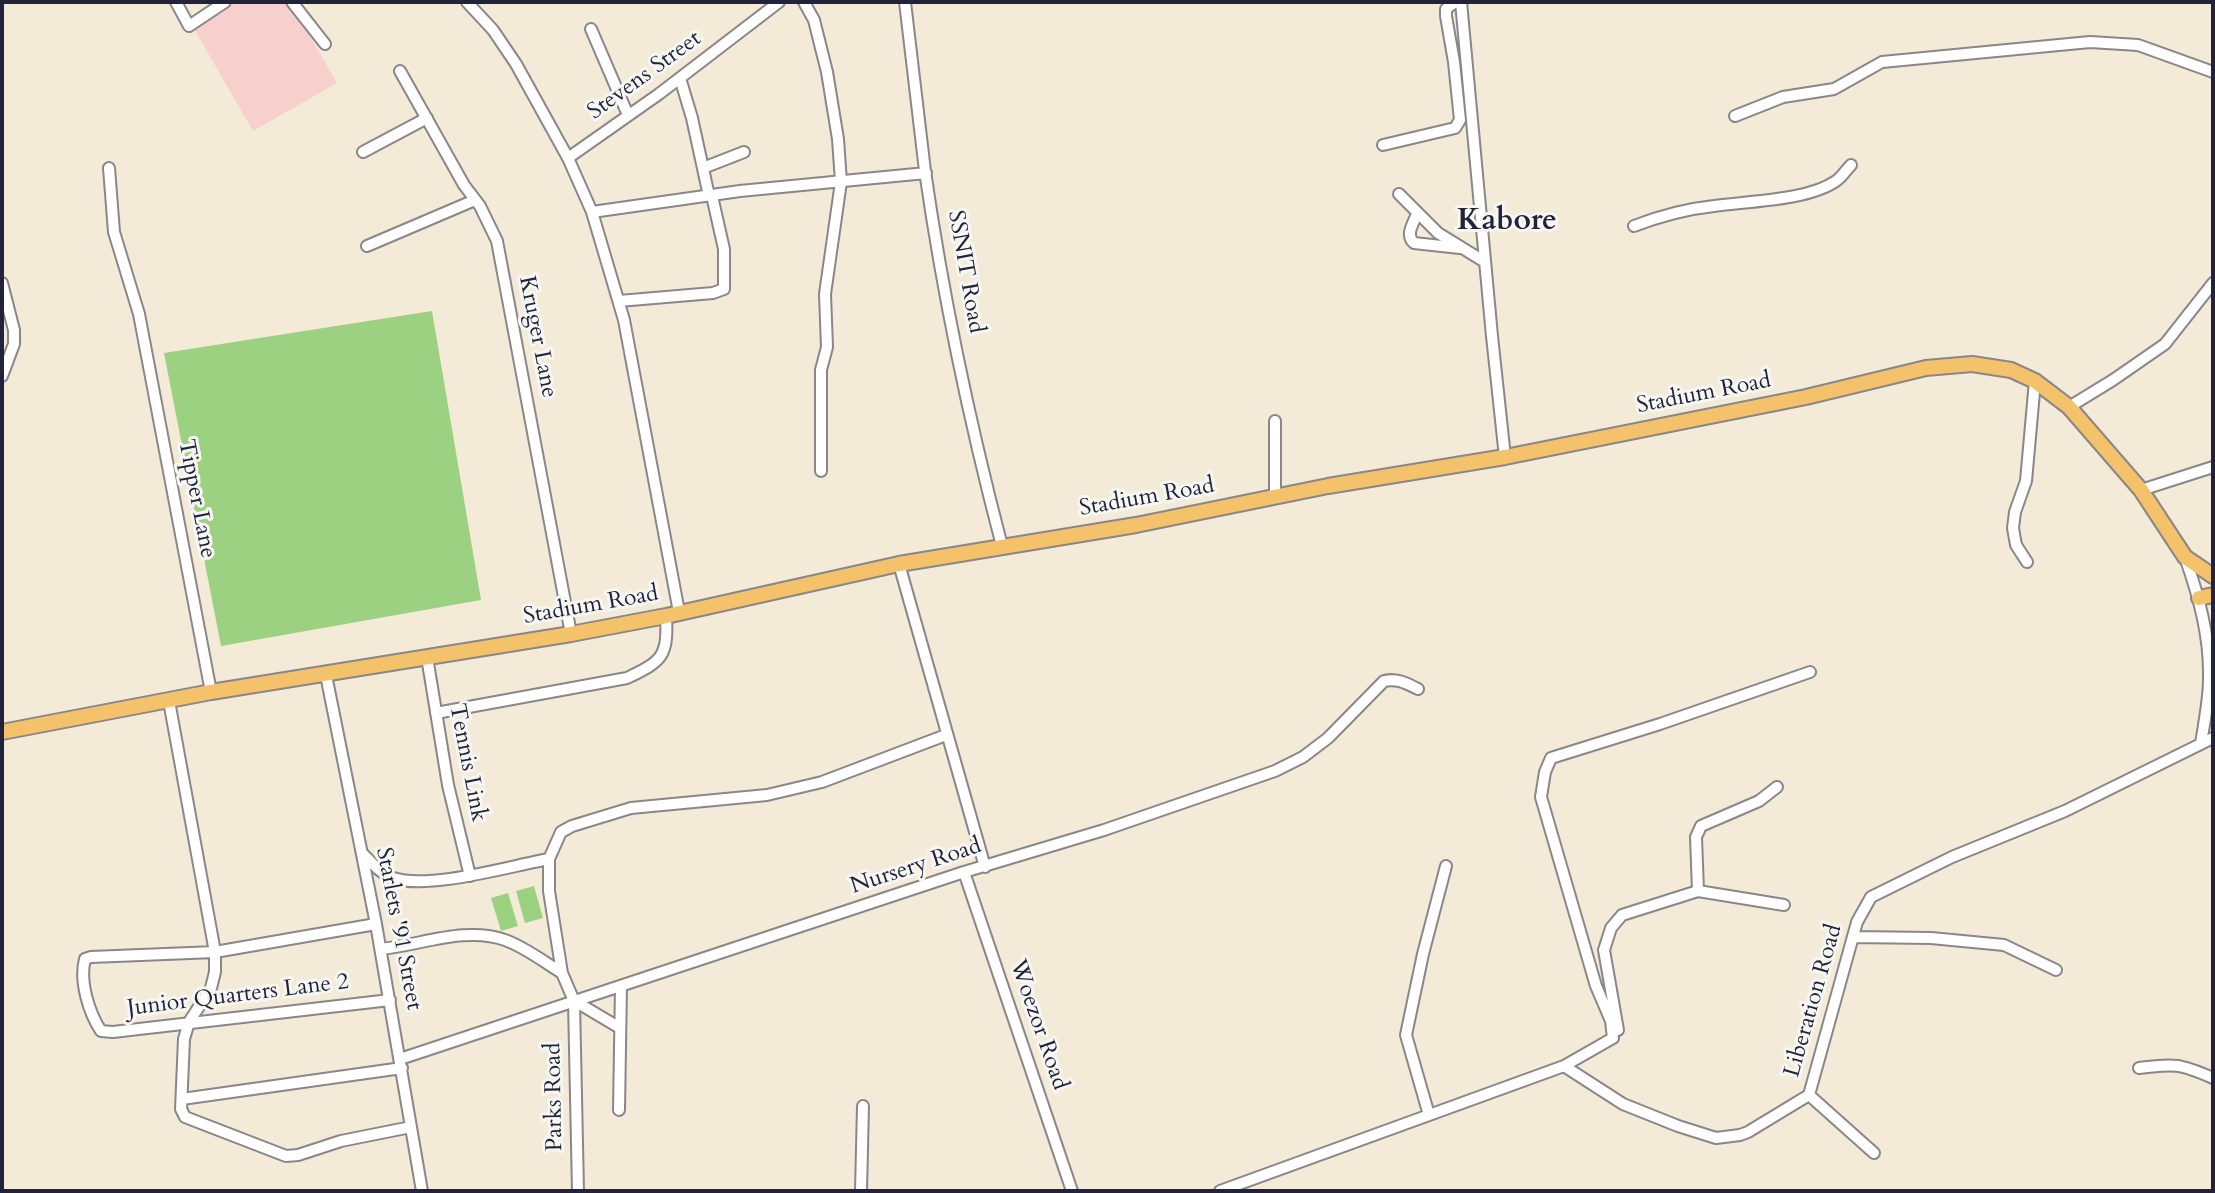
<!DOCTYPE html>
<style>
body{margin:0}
#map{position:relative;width:2215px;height:1193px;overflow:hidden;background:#f3ead7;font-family:Cardo,serif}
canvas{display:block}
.frame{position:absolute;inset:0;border:4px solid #22223b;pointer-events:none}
</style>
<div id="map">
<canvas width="2215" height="1193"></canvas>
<div class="frame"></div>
</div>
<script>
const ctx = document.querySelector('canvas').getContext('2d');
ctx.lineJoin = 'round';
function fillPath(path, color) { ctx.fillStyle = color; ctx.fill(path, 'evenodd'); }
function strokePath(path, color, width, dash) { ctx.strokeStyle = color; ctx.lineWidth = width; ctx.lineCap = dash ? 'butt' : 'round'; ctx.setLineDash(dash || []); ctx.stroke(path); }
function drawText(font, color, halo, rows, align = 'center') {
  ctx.font = font + ' Cardo,serif'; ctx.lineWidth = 6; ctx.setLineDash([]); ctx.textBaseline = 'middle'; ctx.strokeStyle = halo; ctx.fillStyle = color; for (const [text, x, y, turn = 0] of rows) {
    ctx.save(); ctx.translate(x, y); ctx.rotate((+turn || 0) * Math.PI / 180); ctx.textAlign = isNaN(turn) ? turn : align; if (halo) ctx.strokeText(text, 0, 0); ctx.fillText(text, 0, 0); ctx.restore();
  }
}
const built = new Path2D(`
 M 237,2 L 290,2 L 337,83 L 253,131 L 193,27 Z`);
const green = new Path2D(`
 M 432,311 L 481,600 L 221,646 L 164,353 Z
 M 534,886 L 543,918 L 525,923 L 516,891 Z
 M 508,893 L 518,926 L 501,931 L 491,898 Z`);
const minor = new Path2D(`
 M 176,2 L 189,26 L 225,2
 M 292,2 L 325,44
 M 467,2 L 493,30 L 516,64 L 568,158 L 592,212 L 624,320 L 679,612
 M 804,2 L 814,20 L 827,72 L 838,139 L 841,182 L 825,294 L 827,347 L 821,370 L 821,471
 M 905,2 C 912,58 918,115 925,171 C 943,296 970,424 1002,546
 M 1461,2 L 1492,336 L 1505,457
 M 591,29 L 628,115
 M 400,71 L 464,185 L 480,206 L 497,241 L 571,634
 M 680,78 L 692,118 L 709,196
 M 1735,116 L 1783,97 L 1834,89 L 1882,62 L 2090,42 L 2138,45 L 2213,72
 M 1383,145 L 1455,128 L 1460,120 L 1454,62 L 1446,16 L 1446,9 L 1455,2 L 1461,3
 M 363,152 L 427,118
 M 568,158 L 659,94 L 779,2
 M 109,168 L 114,232 L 139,314 L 211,692
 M 703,168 L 744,152
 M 1399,194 L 1438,233 L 1485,262
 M 592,212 L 740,191 L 926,173
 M 1417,214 C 1413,224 1405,235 1414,243 L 1460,248
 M 1634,226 C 1660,216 1686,209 1714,206 C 1748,201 1807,201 1836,181 C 1842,177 1846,170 1851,165
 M 367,246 L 475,200
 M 2,283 L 14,330 L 14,344 L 2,376
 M 619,301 L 713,293 L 724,289 L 724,249 L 712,196
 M 2069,407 L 2113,380 L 2165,344 L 2213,283
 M 1275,421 L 1275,497
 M 2141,490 L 2213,467
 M 2185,557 C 2199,597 2210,636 2209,679 C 2209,700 2204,723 2201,744
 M 2027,562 L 2016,545 L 2013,528 L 2015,512 L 2026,481 L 2035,381
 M 899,564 L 985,867
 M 427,657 L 448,785 L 470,876
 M 326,675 L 376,924 L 422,1191
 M 169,701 L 215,952 L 215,972 L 211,988 L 189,1022 L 184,1039 L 181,1109 L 185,1117 L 286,1156 L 298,1155 L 341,1141 L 411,1127
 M 436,713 L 627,678 C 663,661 668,656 666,616
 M 363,854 C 372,863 381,874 393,878 C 429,890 510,866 549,859
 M 964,872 L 1072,1191
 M 1698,891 L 1696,837 L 1701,826 L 1759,801 L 1777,787
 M 376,924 L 215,952 L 91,957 L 85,959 C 79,981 89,1013 101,1031 L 113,1032 L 390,1000
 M 1853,937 L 1931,938 L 2004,945 L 2056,970
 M 381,949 C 421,945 466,926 505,940 C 525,947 544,962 562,973
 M 577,1000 L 583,1006 L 620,1028
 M 1618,1030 L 1604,950 L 1611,928 L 1622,915 L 1698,891 L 1784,905
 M 400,1059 L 964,872 L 1104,830 L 1275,771 L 1303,757 L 1328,738 L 1384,681 C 1397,678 1406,683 1418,689
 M 1564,1066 L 1613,1038 L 1611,1021 L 1596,986 L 1541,797 L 1545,772 L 1551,758 L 1660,724 L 1810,672
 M 2139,1068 C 2174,1063 2181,1064 2213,1078
 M 1809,1095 L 1874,1153
 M 182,1099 L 402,1068
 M 619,1110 L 621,986
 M 1429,1115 L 1406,1035 L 1423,954 L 1446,866
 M 578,1191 L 574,1001 L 562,973 L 549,891 L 549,859 L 561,832 L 572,826 L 631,808 L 767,795 L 822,782 L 946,735
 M 861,1191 L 863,1106
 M 1220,1191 L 1564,1066 L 1623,1104 L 1678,1126 L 1716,1138 L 1740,1135 L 1748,1132 L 1809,1095 L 1857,922 L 1871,897 L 1952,857 L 2065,811 L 2213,738`);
const major = new Path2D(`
 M 2199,598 L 2213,595
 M 2,732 L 211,692 L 571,634 L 666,616 L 899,564 L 1136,525 L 1328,486 L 1505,457 L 1806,397 L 1926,368 L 1972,364 L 2011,370 L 2035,381 L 2069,407 L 2141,490 L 2185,557 L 2213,576`);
const streetNames = [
 ["Stevens Street",645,76,-36],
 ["SSNIT Road",965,272,80],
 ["Kruger Lane",537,337,79],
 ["Stadium Road",1704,394,-11],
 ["Stadium Road",1147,498,-10],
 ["Tipper Lane",196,499,79],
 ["Stadium Road",591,606,-10],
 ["Tennis Link",467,763,79],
 ["Nursery Road",916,867,-18],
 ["Starlets '91 Street",398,929,79],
 ["Junior Quarters Lane 2",238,996,-7],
 ["Liberation Road",1814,1001,-74],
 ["Woezor Road",1038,1025,71],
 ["Parks Road",555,1097,-91]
];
const districtNames = [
 ["Kabore",1507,222]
];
fillPath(built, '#f7d0cd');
fillPath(green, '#9cd182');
strokePath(minor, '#8a8689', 14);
strokePath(major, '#8a8689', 18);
strokePath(minor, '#fff', 10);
strokePath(major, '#f4c26a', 14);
drawText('23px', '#22223b', '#f6f6f2', streetNames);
drawText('bold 30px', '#22223b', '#f6f6f2', districtNames);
</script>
